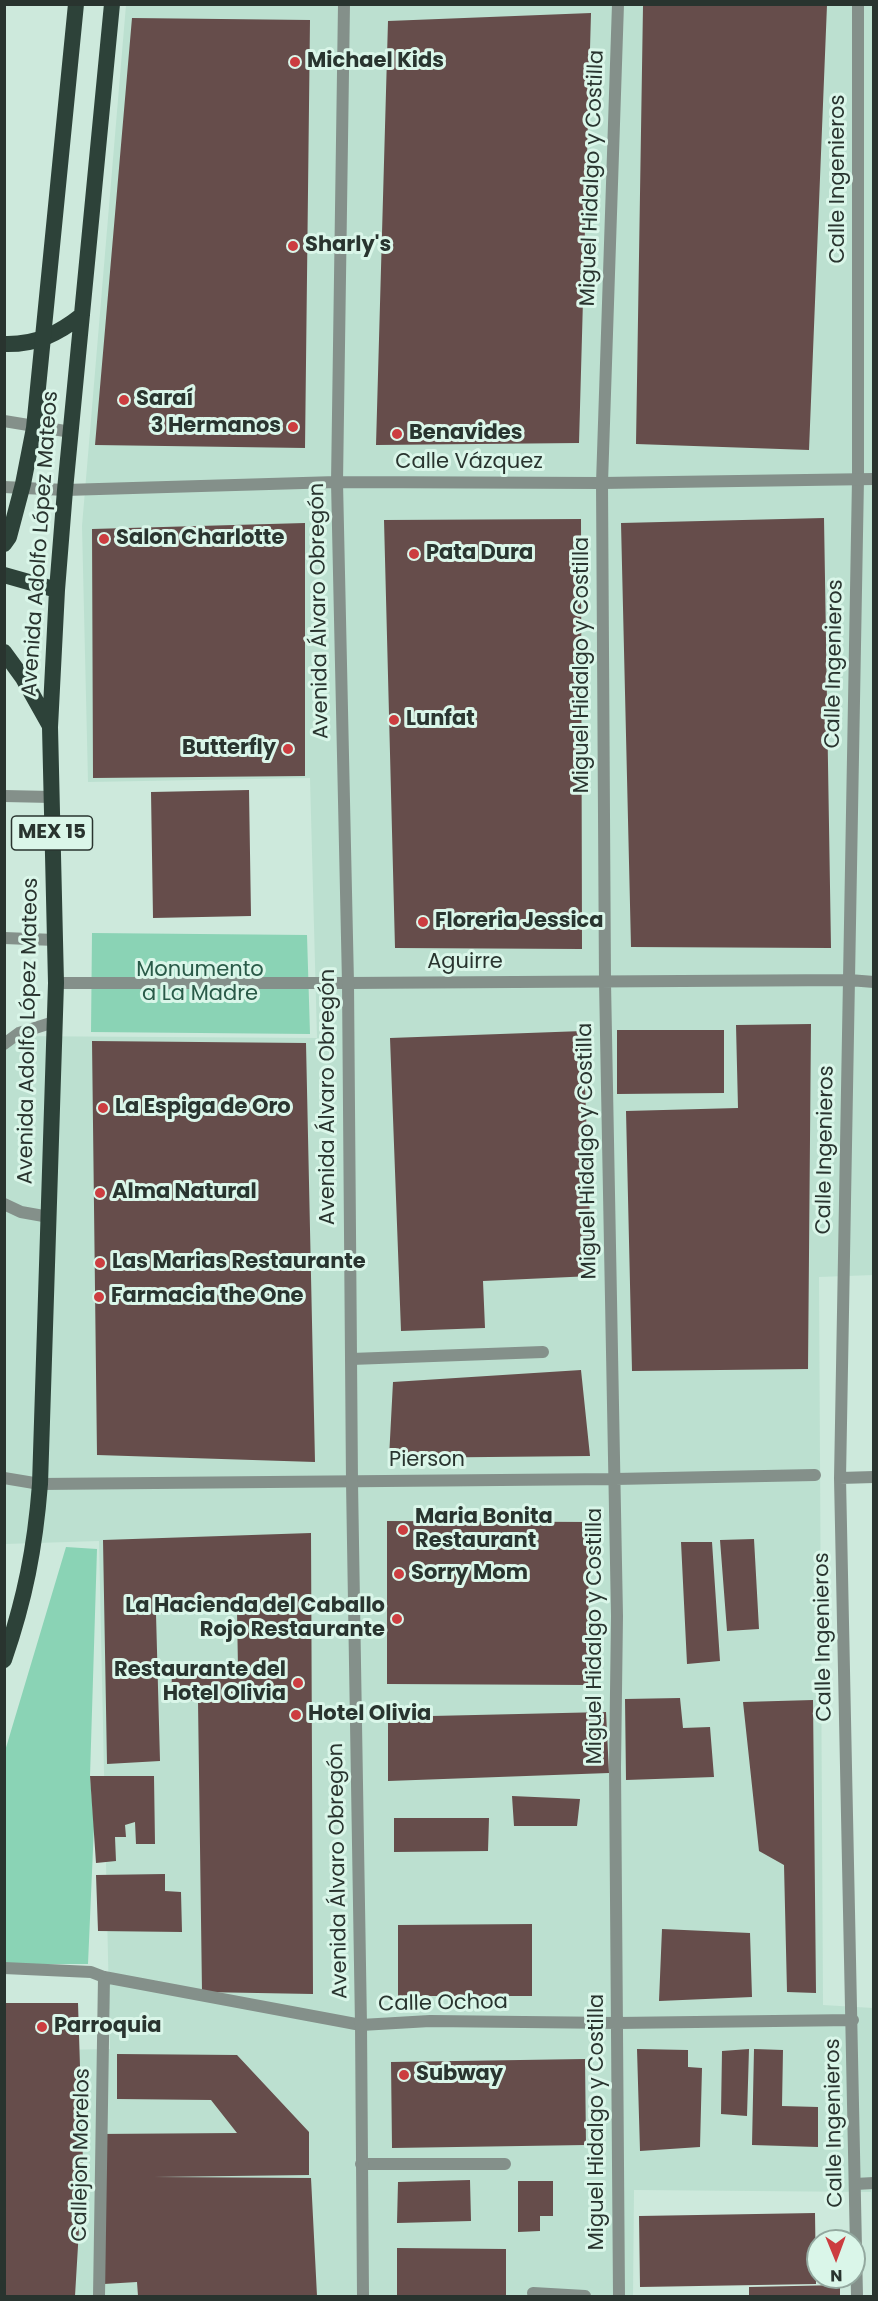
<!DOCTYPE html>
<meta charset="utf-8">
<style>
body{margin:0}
#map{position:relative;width:878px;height:2301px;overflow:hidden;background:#cde9dc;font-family:Poppins,sans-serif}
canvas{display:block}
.frame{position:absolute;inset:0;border:6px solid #29342f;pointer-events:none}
.north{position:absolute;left:806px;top:2229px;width:60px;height:60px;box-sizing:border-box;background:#daf6e9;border:2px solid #93a89f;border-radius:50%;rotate:179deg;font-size:16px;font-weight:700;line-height:24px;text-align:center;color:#29342f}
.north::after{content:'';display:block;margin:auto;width:21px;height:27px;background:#cc3d40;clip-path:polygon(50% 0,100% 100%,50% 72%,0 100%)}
</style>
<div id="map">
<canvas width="878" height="2301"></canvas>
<div class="frame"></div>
<div class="north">N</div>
</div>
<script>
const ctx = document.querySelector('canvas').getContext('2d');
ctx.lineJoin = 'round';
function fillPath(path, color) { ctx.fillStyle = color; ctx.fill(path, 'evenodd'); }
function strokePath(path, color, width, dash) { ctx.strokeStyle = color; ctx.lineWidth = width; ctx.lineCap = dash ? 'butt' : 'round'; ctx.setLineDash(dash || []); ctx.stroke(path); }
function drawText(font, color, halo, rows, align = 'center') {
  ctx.font = font + ' Poppins,sans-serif'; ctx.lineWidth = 6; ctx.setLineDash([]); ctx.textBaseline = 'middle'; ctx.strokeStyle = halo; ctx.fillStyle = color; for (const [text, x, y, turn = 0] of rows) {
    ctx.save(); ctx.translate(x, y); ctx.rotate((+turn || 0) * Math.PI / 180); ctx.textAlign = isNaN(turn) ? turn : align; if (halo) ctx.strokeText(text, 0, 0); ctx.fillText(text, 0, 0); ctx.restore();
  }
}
const built = new Path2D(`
 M 126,5 L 873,5 L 874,1275 L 819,1277 L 823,2005 L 873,2008 L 873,2260 L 871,2192 L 634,2190 L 633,2296 L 5,2296 L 4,2051 L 110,2049 L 99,1541 L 5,1544 L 5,1036 L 317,1038 L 310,778 L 88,782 L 82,526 Z`);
const green = new Path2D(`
 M 92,933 L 307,935 L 310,1034 L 91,1032 Z
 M 66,1547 L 97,1549 L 90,1776 L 94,1826 L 88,1964 L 5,1964 L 5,1751 Z`);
const building = new Path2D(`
 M 672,5 L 827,5 L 809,450 L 636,444 L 643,6 Z
 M 591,13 L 579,443 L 376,445 L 388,21 Z
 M 132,18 L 310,20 L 305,448 L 95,445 Z
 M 824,518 L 831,948 L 631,947 L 621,523 Z
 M 581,519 L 582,949 L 395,948 L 384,520 Z
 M 305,523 L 305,776 L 93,778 L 92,529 Z
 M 249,790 L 251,916 L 153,918 L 151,792 Z
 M 811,1024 L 808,1369 L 632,1371 L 626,1111 L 738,1108 L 736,1025 Z
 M 617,1030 L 724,1030 L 724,1093 L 617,1094 Z
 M 583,1031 L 592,1276 L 483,1281 L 485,1328 L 401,1331 L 390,1038 Z
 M 92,1041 L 306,1043 L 315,1462 L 97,1455 Z
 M 581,1370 L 590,1456 L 389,1458 L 393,1382 Z
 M 387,1521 L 589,1522 L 588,1685 L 387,1684 Z
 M 311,1533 L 313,1994 L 202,1992 L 198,1701 L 171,1699 L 172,1673 L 238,1669 L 237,1611 L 156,1614 L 160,1761 L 107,1764 L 103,1540 Z
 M 754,1539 L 759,1629 L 727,1631 L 720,1540 Z
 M 681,1542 L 712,1542 L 720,1661 L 687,1664 Z
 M 680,1698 L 683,1728 L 710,1727 L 714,1777 L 626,1780 L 625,1699 Z
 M 813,1700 L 816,1993 L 787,1992 L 784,1865 L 759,1851 L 743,1702 Z
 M 606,1712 L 609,1773 L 388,1781 L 388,1717 Z
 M 90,1776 L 154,1776 L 155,1844 L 136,1844 L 135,1822 L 125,1825 L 126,1837 L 115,1837 L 116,1861 L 96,1863 Z
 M 512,1796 L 580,1799 L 577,1826 L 514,1826 Z
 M 394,1818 L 489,1818 L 488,1851 L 394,1852 Z
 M 165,1874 L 165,1891 L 181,1892 L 182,1932 L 98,1931 L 96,1875 Z
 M 532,1924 L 532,1996 L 398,1996 L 398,1925 Z
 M 662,1929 L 750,1933 L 752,1997 L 659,2001 Z
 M 4,2003 L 78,2003 L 83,2162 L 75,2296 L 4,2296 Z
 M 637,2049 L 688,2050 L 688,2067 L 702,2068 L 700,2147 L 640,2151 Z
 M 749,2049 L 747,2116 L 721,2114 L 722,2051 Z
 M 754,2049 L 783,2050 L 782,2106 L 818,2107 L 818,2147 L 752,2145 Z
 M 117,2054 L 237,2055 L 309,2132 L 309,2175 L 154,2177 L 311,2178 L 317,2296 L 138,2296 L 137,2282 L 104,2284 L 96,2134 L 237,2133 L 211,2100 L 117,2099 Z
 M 585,2059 L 586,2145 L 392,2148 L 391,2062 Z
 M 470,2180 L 471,2221 L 397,2223 L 398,2182 Z
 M 518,2181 L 553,2181 L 553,2216 L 540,2216 L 540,2231 L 518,2232 Z
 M 815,2213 L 816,2284 L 640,2287 L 639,2216 Z
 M 397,2248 L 506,2249 L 506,2296 L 397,2296 Z
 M 840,2285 L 840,2296 L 749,2296 L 749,2287 Z`);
const service = new Path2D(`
 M 4,421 L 71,432
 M 4,487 L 65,490
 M 4,796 L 52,797
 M 4,938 L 55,940
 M 4,1044 L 19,1033 L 54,1022
 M 4,1204 L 21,1212 L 49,1217
 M 351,1359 L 543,1352
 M 4,1478 L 40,1484
 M 361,2164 L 505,2164
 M 855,2184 L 874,2183
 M 533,2293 L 585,2296`);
const pedestrian = new Path2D(`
 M 56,983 L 348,983
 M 4,1968 L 91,1972 L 104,1977 L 361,2025
 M 99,2296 L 104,1977`);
const minor = new Path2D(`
 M 618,4 L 602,483 L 605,982 L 617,1616 L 615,1767 L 619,2296
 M 348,983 L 849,980 L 874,982
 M 840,1478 L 874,1477
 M 40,1484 L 615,1479 L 815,1475
 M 361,2025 L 430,2021 L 617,2023 L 853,2020
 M 857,2296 L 840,1478 L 858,479 L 858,4`);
const tertiary = new Path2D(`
 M 344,4 L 337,482 L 348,983 L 352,1482 L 361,2025 L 363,2296
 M 65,490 L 337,482 L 602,483 L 874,479`);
const trunk = new Path2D(`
 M 4,344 C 36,345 58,334 82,315
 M 4,575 L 57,590
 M 4,652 L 23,678 L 50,726
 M 4,1660 C 25,1599 35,1548 40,1484 L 56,983 L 50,727 L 57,590 L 65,490 L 112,4`);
const trunkBridge = new Path2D(`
 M 4,544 L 9,537 L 23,484 L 34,428 L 76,4`);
const markers = [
 [295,62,6,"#cc3d40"],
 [293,246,6,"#cc3d40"],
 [124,400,6,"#cc3d40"],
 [293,427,6,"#cc3d40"],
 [397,434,6,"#cc3d40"],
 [104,539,6,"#cc3d40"],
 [414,554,6,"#cc3d40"],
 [394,720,6,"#cc3d40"],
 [288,749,6,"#cc3d40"],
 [423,922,6,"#cc3d40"],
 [103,1108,6,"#cc3d40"],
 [100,1193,6,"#cc3d40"],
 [100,1263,6,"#cc3d40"],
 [99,1297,6,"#cc3d40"],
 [403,1530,6,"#cc3d40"],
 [399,1574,6,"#cc3d40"],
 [397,1619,6,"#cc3d40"],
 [298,1683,6,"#cc3d40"],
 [296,1715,6,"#cc3d40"],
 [42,2027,6,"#cc3d40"],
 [404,2075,6,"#cc3d40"]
];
const shields = [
 [52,833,81]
];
const shieldNames = [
 ["MEX 15",52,833]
];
const poiNames = [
 ["Michael Kids",307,62],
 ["Sharly's",305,246],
 ["Saraí",136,400],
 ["3 Hermanos",281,427,"right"],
 ["Benavides",409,434],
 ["Salon Charlotte",116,539],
 ["Pata Dura",426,554],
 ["Lunfat",406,720],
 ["Butterfly",276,749,"right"],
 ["Floreria Jessica",435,922],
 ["La Espiga de Oro",115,1108],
 ["Alma Natural",112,1193],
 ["Las Marias Restaurante",112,1263],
 ["Farmacia the One",111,1297],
 ["Maria Bonita",415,1518],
 ["Restaurant",415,1542],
 ["Sorry Mom",411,1574],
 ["La Hacienda del Caballo",385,1607,"right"],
 ["Rojo Restaurante",385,1631,"right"],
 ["Restaurante del",286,1671,"right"],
 ["Hotel Olivia",286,1695,"right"],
 ["Hotel Olivia",308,1715],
 ["Parroquia",54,2027],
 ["Subway",416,2075]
];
const streetNames = [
 ["Miguel Hidalgo y Costilla",593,178,-88],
 ["Calle Ingenieros",839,179,-90],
 ["Calle Vázquez",469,463],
 ["Avenida Adolfo López Mateos",41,544,-86],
 ["Avenida Álvaro Obregón",320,611,-91],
 ["Calle Ingenieros",835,664,-89],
 ["Miguel Hidalgo y Costilla",583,665,-90],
 ["Aguirre",465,963],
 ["Avenida Adolfo López Mateos",29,1031,-89],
 ["Avenida Álvaro Obregón",329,1097,-90],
 ["Calle Ingenieros",826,1150,-89],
 ["Miguel Hidalgo y Costilla",588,1151,-91],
 ["Pierson",427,1461],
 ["Miguel Hidalgo y Costilla",596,1636,-90],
 ["Calle Ingenieros",824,1637,-91],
 ["Avenida Álvaro Obregón",339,1871,-91],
 ["Calle Ochoa",443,2004,-1],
 ["Miguel Hidalgo y Costilla",598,2122,-90],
 ["Calle Ingenieros",835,2123,-91],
 ["Callejon Morelos",82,2155,-89]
];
const parkNames = [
 ["Monumento",200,971],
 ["a La Madre",200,995]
];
fillPath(built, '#bce0d0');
fillPath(green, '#8ad3b5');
fillPath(building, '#664d4b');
strokePath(service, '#84908a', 12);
strokePath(pedestrian, '#84908a', 12);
strokePath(minor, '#84908a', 12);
strokePath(tertiary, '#84908a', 12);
strokePath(trunk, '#2d4239', 16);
strokePath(trunkBridge, '#2d4239', 16);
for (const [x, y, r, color] of markers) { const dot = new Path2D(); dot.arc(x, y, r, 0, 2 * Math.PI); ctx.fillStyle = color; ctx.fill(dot); strokePath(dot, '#daf6e9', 2); }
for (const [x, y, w] of shields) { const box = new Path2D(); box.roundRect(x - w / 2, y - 17, w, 34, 4.5); ctx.fillStyle = '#daf6e9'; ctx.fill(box); strokePath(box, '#29342f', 1.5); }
drawText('bold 20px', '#29342f', null, shieldNames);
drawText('bold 21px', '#29342f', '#daf6e9', poiNames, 'left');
drawText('21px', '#29342f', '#daf6e9', streetNames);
drawText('21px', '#295a48', '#daf6e9', parkNames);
</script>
